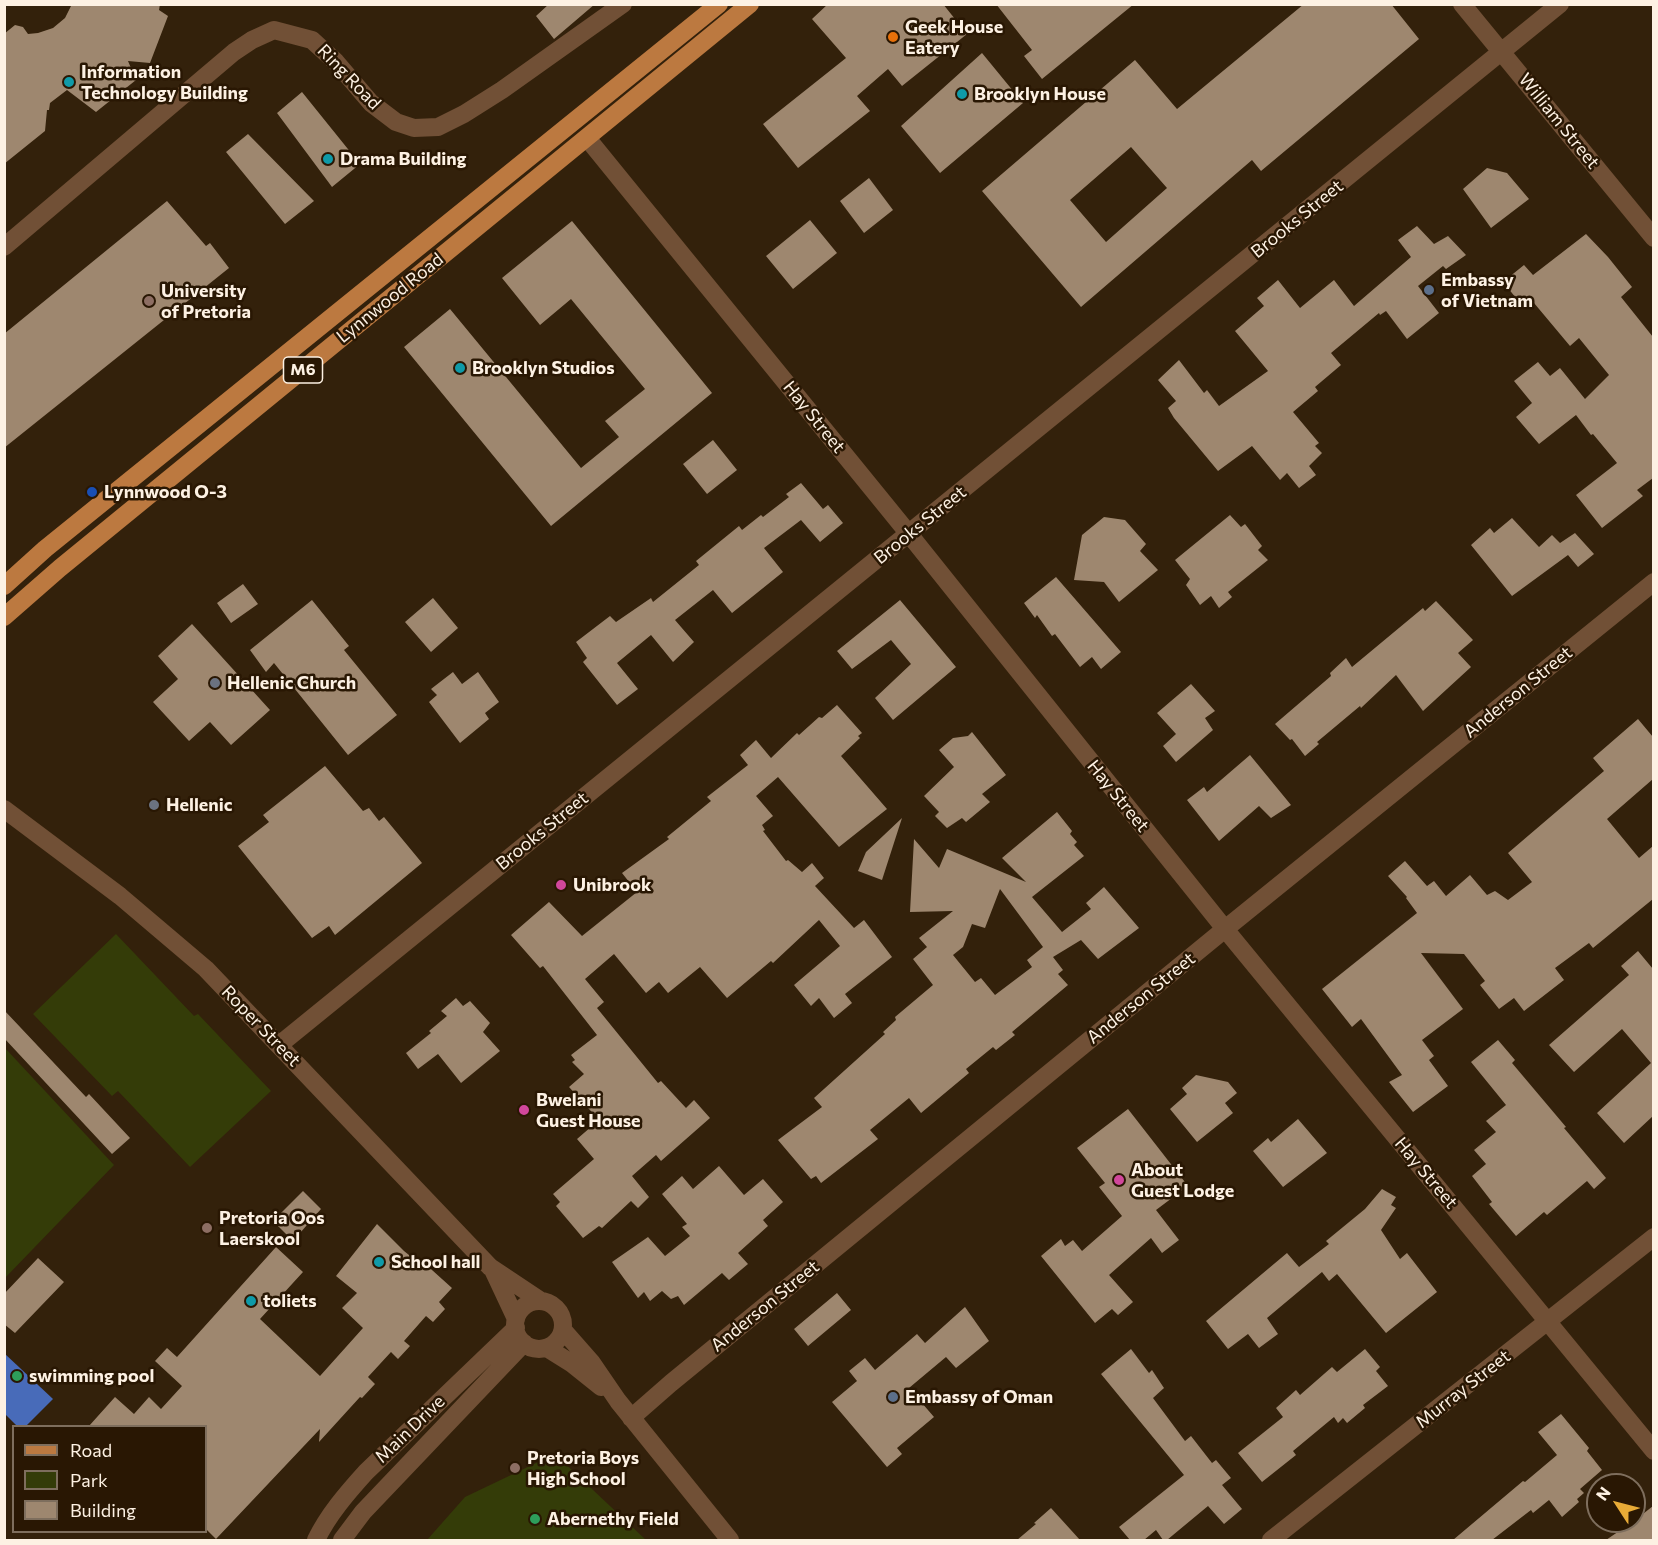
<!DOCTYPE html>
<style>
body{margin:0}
#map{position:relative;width:1658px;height:1545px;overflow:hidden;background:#33210b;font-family:Commissioner,sans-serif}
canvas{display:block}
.frame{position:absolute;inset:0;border:6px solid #fdf1e3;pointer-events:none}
.legend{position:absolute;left:12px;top:1425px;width:195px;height:108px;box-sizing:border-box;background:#291703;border:2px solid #7e6e5d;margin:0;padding:8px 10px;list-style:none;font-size:18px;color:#fdf1e3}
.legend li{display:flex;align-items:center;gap:12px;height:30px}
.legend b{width:30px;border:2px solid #7e6e5d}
.north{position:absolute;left:1586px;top:1473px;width:60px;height:60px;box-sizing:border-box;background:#291703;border:2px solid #7e6e5d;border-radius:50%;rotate:306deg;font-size:16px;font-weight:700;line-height:24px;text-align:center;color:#fdf1e3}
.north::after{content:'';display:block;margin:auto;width:21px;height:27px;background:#e8ab37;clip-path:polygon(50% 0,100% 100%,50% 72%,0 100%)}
</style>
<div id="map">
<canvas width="1658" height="1545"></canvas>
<div class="frame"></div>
<ul class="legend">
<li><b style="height:8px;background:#bc7940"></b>Road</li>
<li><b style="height:16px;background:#343c08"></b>Park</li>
<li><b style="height:16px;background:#9e876f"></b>Building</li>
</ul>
<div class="north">N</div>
</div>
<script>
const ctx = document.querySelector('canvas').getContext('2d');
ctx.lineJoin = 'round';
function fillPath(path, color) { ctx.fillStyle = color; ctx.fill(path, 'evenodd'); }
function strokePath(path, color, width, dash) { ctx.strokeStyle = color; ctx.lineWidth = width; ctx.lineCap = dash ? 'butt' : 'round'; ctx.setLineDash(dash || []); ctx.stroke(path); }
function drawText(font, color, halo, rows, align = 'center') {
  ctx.font = font + ' Commissioner,sans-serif'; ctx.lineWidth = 5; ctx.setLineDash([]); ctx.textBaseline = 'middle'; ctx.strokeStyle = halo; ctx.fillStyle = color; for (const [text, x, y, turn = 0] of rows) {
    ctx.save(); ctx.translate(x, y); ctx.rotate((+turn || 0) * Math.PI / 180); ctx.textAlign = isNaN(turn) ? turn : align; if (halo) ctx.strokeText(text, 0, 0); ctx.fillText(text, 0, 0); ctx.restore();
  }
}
const green = new Path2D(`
 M 116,934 L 194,1016 L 198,1014 L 271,1091 L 190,1167 L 118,1091 L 112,1096 L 33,1014 Z
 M 5,1048 L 114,1165 L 5,1278 Z
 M 555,1454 L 646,1540 L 427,1540 L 465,1497 Z`);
const water = new Path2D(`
 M 4,1353 L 53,1399 L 26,1426 L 17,1426 L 5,1414 Z`);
const building = new Path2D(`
 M 72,4 L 160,4 L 159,10 L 168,16 L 150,63 L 128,61 L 136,80 L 96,112 L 67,90 L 50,103 L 49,110 L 47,110 L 45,131 L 4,164 L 4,34 L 15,25 L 23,27 L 28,34 L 38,33 L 53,28 L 65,18 Z
 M 549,4 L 595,4 L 554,39 L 536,16 Z
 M 828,4 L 943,4 L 967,34 L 902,86 L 888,69 L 857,96 L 870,111 L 798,168 L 763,124 L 846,58 L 812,19 Z
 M 996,4 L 1134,4 L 1042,79 L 1024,56 L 1032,50 Z
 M 1304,4 L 1391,4 L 1419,39 L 1261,171 L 1252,160 L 1081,307 L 982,191 L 1135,60 L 1177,109 ZM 1131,147 L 1167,188 L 1106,242 L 1070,200 Z
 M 982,53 L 1023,103 L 940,173 L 901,126 Z
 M 302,92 L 360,164 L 332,187 L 277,113 Z
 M 248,134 L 314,201 L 285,224 L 226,152 Z
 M 1487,168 L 1507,173 L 1529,199 L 1491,228 L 1463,189 Z
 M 869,178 L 893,210 L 864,233 L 840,201 Z
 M 167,201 L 206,246 L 210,243 L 229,268 L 4,448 L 4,334 Z
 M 810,220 L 837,253 L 793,289 L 766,256 Z
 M 572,221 L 712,393 L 551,526 L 404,347 L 450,309 L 581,468 L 619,437 L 605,421 L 645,389 L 571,299 L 540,325 L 502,278 Z
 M 1417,226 L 1434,244 L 1448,236 L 1466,255 L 1446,269 L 1443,266 L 1418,286 L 1439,313 L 1407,339 L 1386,311 L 1380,315 L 1379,313 L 1331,353 L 1341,365 L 1315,387 L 1318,391 L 1293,412 L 1319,443 L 1315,446 L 1322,453 L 1309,466 L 1316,475 L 1299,488 L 1287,473 L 1280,480 L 1252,446 L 1218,471 L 1174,418 L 1168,408 L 1176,401 L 1158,380 L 1179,360 L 1204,393 L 1207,390 L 1219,406 L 1268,371 L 1235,331 L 1264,306 L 1257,298 L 1278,280 L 1300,308 L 1334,280 L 1354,306 L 1411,257 L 1398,240 Z
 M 1586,234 L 1608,257 L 1632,287 L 1621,297 L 1653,337 L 1653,478 L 1637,490 L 1643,496 L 1602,528 L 1576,495 L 1617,463 L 1593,434 L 1591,435 L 1576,415 L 1539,444 L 1516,417 L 1532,403 L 1514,381 L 1538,362 L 1550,376 L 1560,368 L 1585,399 L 1609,375 L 1579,338 L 1570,346 L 1534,303 L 1525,309 L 1503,282 L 1524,265 L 1533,275 Z
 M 713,440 L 737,470 L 707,494 L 683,464 Z
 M 801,483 L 823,509 L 828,505 L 843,523 L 820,542 L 801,520 L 764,548 L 783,572 L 732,613 L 713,590 L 675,620 L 694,642 L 673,662 L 651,635 L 617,663 L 638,689 L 617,705 L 583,662 L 587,658 L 576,642 L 610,616 L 616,622 L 651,598 L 653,602 L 699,565 L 696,561 L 739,526 L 742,530 L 761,515 L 763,517 L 789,497 L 786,494 Z
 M 1230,515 L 1241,527 L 1245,524 L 1262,546 L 1258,550 L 1268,560 L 1228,592 L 1232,597 L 1219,608 L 1211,596 L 1200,605 L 1186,585 L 1190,579 L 1175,560 Z
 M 1104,517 L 1125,520 L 1146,544 L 1140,551 L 1158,570 L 1119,602 L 1104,582 L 1074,580 L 1082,535 Z
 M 1512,518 L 1539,547 L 1552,535 L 1560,543 L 1575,533 L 1594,554 L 1578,567 L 1568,555 L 1512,596 L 1471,545 L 1490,528 L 1494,533 Z
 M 1056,577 L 1121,652 L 1101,669 L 1092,657 L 1080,667 L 1055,634 L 1052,636 L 1037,615 L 1035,618 L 1024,603 Z
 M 243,584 L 258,604 L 231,623 L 217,603 Z
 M 433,598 L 458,628 L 431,652 L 405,622 Z
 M 312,600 L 349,646 L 344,650 L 397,715 L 348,755 L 274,663 L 266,672 L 250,650 Z
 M 900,600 L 956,667 L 893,720 L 875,698 L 911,664 L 891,640 L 852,669 L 837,651 Z
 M 1436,601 L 1473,640 L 1458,653 L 1471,667 L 1423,711 L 1396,675 L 1361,708 L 1360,706 L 1317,742 L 1319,744 L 1305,756 L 1292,739 L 1290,740 L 1275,724 L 1331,676 L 1330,673 L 1346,658 L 1352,667 L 1423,608 L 1425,611 Z
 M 192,624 L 270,710 L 231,745 L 210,722 L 189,741 L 153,702 L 178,679 L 158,656 Z
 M 453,672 L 462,684 L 478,672 L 499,702 L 485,713 L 489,719 L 460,743 L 429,702 L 437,695 L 431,689 Z
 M 1191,684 L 1215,711 L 1205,718 L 1213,730 L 1176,762 L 1163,746 L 1176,734 L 1157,713 Z
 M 837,705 L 862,733 L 858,736 L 860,738 L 841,756 L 887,809 L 839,847 L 778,777 L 756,796 L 773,816 L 762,825 L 765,830 L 763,831 L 786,861 L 788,860 L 802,872 L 812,863 L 824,878 L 815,886 L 854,928 L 864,920 L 892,957 L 845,994 L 852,1003 L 834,1018 L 819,998 L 811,1006 L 794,985 L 840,946 L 819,920 L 773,963 L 771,961 L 727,998 L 700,967 L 668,993 L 659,982 L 646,993 L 614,954 L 585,979 L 604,1002 L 597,1008 L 658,1083 L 661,1081 L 686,1108 L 694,1100 L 710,1118 L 661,1161 L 656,1155 L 632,1176 L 649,1197 L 638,1208 L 631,1201 L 602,1228 L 599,1226 L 583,1238 L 556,1206 L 560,1202 L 553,1194 L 594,1159 L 577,1139 L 599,1120 L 569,1087 L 584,1074 L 572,1062 L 575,1060 L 571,1055 L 597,1035 L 543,966 L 540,968 L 511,935 L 549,902 L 582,936 L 637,892 L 622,873 L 669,839 L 667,837 L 711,801 L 707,797 L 748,765 L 740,755 L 756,740 L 771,758 L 797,733 L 799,735 L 819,717 L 822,718 Z
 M 1638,719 L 1653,737 L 1653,779 L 1607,819 L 1639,858 L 1653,846 L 1653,899 L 1593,948 L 1589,943 L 1555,968 L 1564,980 L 1524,1011 L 1514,998 L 1499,1009 L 1480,985 L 1485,981 L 1464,954 L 1421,953 L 1463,1009 L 1422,1040 L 1434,1056 L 1429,1060 L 1448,1086 L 1413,1112 L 1389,1082 L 1402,1075 L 1361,1019 L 1352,1027 L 1322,989 L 1417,913 L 1406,898 L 1407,897 L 1388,876 L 1405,861 L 1427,886 L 1434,881 L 1446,896 L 1470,875 L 1487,895 L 1495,891 L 1508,900 L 1532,882 L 1508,853 L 1604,771 L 1593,758 Z
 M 972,732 L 1006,775 L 982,794 L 990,802 L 966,822 L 962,818 L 947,828 L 935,816 L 939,812 L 924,796 L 954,767 L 939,750 L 953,738 L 968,736 Z
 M 1250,755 L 1291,805 L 1271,818 L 1259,806 L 1219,841 L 1187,800 L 1204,787 L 1207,792 Z
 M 325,766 L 363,811 L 369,808 L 379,821 L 384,817 L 422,863 L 335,935 L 329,926 L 312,938 L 238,846 L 269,822 L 263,815 Z
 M 1057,812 L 1072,831 L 1070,834 L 1077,842 L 1074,845 L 1084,856 L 1032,897 L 1062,932 L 1091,909 L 1086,903 L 1104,887 L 1139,928 L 1098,959 L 1081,940 L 1053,957 L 1063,970 L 1058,974 L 1068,985 L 1012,1032 L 1015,1035 L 996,1050 L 993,1047 L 966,1069 L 969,1073 L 921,1113 L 909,1098 L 870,1130 L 878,1139 L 821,1183 L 816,1176 L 811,1179 L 778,1140 L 822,1107 L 814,1098 L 885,1034 L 883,1032 L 896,1020 L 895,1017 L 933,985 L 913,959 L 927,947 L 919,938 L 953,911 L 910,912 L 914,839 L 939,868 L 947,849 L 1026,882 L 1002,858 ZM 1000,889 L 1043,947 L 1027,960 L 1032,967 L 995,995 L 981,978 L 975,982 L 953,955 L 963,947 L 972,924 L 985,928 Z
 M 902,818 L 882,880 L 858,871 L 866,852 Z
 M 1638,951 L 1653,969 L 1653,1116 L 1624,1143 L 1597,1113 L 1651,1063 L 1622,1029 L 1574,1072 L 1549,1045 L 1629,975 L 1621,966 Z
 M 456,998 L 463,1006 L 470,1001 L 490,1023 L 483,1032 L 500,1051 L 461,1083 L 438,1054 L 418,1069 L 406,1053 L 431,1033 L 429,1031 L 447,1016 L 441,1011 Z
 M 4,1010 L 86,1097 L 89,1094 L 130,1138 L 112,1154 L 4,1038 Z
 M 1498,1040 L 1515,1060 L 1512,1063 L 1566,1127 L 1564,1128 L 1606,1178 L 1594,1189 L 1587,1181 L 1547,1215 L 1544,1212 L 1516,1236 L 1489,1204 L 1492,1202 L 1472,1176 L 1486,1164 L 1474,1150 L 1496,1132 L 1486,1121 L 1506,1105 L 1471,1062 Z
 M 1196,1075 L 1228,1082 L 1237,1093 L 1225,1103 L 1233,1113 L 1197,1142 L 1170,1109 L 1187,1094 L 1182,1088 Z
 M 1128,1109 L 1188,1186 L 1156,1210 L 1179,1240 L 1162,1253 L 1151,1238 L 1109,1275 L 1133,1302 L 1118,1315 L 1112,1309 L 1095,1323 L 1041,1256 L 1061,1239 L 1065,1246 L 1073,1240 L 1082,1251 L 1122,1216 L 1099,1187 L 1105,1183 L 1077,1148 Z
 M 1298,1119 L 1327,1153 L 1283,1187 L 1253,1151 L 1268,1138 L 1271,1142 Z
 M 719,1166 L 744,1195 L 763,1179 L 783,1202 L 763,1220 L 768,1226 L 738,1253 L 748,1264 L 729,1280 L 722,1273 L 684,1305 L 678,1296 L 671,1299 L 662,1291 L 650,1301 L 644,1292 L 638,1298 L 612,1262 L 648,1237 L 665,1256 L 690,1236 L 682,1227 L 687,1224 L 662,1194 L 682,1176 L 693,1189 Z
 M 1382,1189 L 1396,1197 L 1391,1205 L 1396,1208 L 1381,1230 L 1400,1259 L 1407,1253 L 1437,1292 L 1386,1333 L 1337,1274 L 1329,1281 L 1322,1272 L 1267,1318 L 1278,1334 L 1259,1348 L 1248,1334 L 1228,1349 L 1206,1321 L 1287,1253 L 1299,1267 L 1329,1244 L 1326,1241 L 1365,1209 Z
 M 303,1191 L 321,1209 L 293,1241 L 273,1221 Z
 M 377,1224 L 404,1251 L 419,1263 L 422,1261 L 452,1288 L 439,1302 L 445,1309 L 433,1322 L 426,1316 L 404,1341 L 410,1346 L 398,1359 L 391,1352 L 368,1377 L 375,1384 L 362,1398 L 360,1397 L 319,1442 L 320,1429 L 216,1539 L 206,1529 L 206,1426 L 89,1426 L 115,1397 L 134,1414 L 149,1397 L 161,1409 L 182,1386 L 155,1361 L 167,1348 L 177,1357 L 276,1247 L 303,1272 L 260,1319 L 320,1376 L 363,1328 L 342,1308 L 357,1293 L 336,1276 Z
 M 38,1258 L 64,1282 L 15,1333 L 4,1324 L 4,1294 Z
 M 837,1293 L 851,1310 L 808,1346 L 794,1329 Z
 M 965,1307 L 989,1341 L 956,1368 L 946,1357 L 909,1388 L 934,1417 L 897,1448 L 902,1454 L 887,1467 L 832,1402 L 857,1381 L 849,1371 L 865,1358 L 875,1370 L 917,1334 L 925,1343 Z
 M 1131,1349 L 1149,1373 L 1152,1370 L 1164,1388 L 1153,1398 L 1185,1441 L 1191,1436 L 1212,1463 L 1216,1460 L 1231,1478 L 1222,1485 L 1242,1509 L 1224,1524 L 1208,1506 L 1167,1540 L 1163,1540 L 1156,1530 L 1144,1540 L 1130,1540 L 1119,1527 L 1184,1475 L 1101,1374 Z
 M 1365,1349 L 1380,1367 L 1376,1371 L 1388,1386 L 1363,1405 L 1365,1408 L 1347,1423 L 1343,1418 L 1338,1423 L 1334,1417 L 1293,1451 L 1296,1455 L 1262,1482 L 1238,1453 L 1283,1417 L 1276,1408 L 1296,1390 L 1300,1395 L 1332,1367 L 1337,1372 Z
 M 1561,1414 L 1589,1448 L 1587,1451 L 1602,1470 L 1580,1489 L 1584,1493 L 1577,1499 L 1579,1502 L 1562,1517 L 1549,1500 L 1533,1513 L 1531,1510 L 1492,1540 L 1453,1540 L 1523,1481 L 1525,1482 L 1557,1455 L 1538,1432 Z
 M 1653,1506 L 1653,1540 L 1606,1540 L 1634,1521 Z
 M 1051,1508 L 1080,1540 L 1017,1540 L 1036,1524 L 1034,1523 Z`);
const street = new Path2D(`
 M 1462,4 L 1654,238
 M 587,138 L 909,534 L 1225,929 L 1654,1451
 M 4,247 L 234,52 L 252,40 L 274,30 L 312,40 L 336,62 L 371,103 L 396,122 L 414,128 L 438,127 L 464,114 L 502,90 L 623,4
 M 4,809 L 120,896 L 206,969 L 490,1267 L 541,1301
 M 279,1045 L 1560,4
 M 493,1270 L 516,1319
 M515 1325a24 24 0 1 1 48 0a24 24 0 1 1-48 0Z
 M 563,1330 L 592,1363 L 618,1401 L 730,1540
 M 547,1348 L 571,1363 L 601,1387
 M 631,1418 L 671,1383 L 1225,929 L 1654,582
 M 316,1540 C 328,1515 347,1493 366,1472 L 516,1328
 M 342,1540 L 363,1512 L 524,1343
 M 1271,1540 L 1654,1237`);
const primary = new Path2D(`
 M 4,586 L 45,549 L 719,4
 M 4,617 L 60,568 L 142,501 L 750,4`);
const markers = [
 [893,37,6,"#e8710a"],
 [69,82,6,"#0f9aa8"],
 [962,94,6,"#0f9aa8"],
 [328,159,6,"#0f9aa8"],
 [1429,290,6,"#5c6f8a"],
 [149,301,6,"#8d6e63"],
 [460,368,6,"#0f9aa8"],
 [92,492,6,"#1a4fb4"],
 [215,683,6,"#6b7280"],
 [154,805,6,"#6b7280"],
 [561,885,6,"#d1479c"],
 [524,1110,6,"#d1479c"],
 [1119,1180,6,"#d1479c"],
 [207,1228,6,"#8d6e63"],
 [379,1262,6,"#0f9aa8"],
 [251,1301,6,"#0f9aa8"],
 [17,1376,6,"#2e9e5b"],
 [893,1397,6,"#5c6f8a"],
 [515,1468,6,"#8d6e63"],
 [535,1519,6,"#2e9e5b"]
];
const shields = [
 [303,370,39]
];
const shieldNames = [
 ["M6",303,370]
];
const poiNames = [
 ["Geek House",905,27],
 ["Eatery",905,48],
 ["Information",81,72],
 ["Technology Building",81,93],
 ["Brooklyn House",974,94],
 ["Drama Building",340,159],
 ["Embassy",1441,280],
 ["of Vietnam",1441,301],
 ["University",161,291],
 ["of Pretoria",161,312],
 ["Brooklyn Studios",472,368],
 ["Lynnwood O-3",104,492],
 ["Hellenic Church",227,683],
 ["Hellenic",166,805],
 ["Unibrook",573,885],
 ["Bwelani",536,1100],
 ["Guest House",536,1121],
 ["About",1131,1170],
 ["Guest Lodge",1131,1191],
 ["Pretoria Oos",219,1218],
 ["Laerskool",219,1239],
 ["School hall",391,1262],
 ["toliets",263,1301],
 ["swimming pool",29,1376],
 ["Embassy of Oman",905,1397],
 ["Pretoria Boys",527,1458],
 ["High School",527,1479],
 ["Abernethy Field",547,1519]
];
const streetNames = [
 ["Ring Road",349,77,46],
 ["William Street",1559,121,51],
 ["Brooks Street",1297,219,-39],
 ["Lynnwood Road",390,298,-39],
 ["Hay Street",814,417,51],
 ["Brooks Street",920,525,-39],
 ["Anderson Street",1518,692,-39],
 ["Hay Street",1118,796,51],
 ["Brooks Street",542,831,-39],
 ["Anderson Street",1141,998,-39],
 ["Roper Street",261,1026,46],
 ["Hay Street",1426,1173,50],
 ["Anderson Street",765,1306,-39],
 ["Murray Street",1463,1389,-38],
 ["Main Drive",410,1429,-44]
];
fillPath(green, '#343c08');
fillPath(water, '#486bb9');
fillPath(building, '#9e876f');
strokePath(street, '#715036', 18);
strokePath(primary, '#bc7940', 18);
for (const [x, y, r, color] of markers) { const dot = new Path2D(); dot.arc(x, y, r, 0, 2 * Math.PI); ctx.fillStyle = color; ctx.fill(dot); strokePath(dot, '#291703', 2); }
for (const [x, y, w] of shields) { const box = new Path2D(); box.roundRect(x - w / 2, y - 13, w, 26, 4.5); ctx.fillStyle = '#291703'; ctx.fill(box); strokePath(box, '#fdf1e3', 1.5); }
drawText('bold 16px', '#fdf1e3', null, shieldNames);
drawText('bold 18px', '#fdf1e3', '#291703', poiNames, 'left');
drawText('18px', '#fdf1e3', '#291703', streetNames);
</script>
